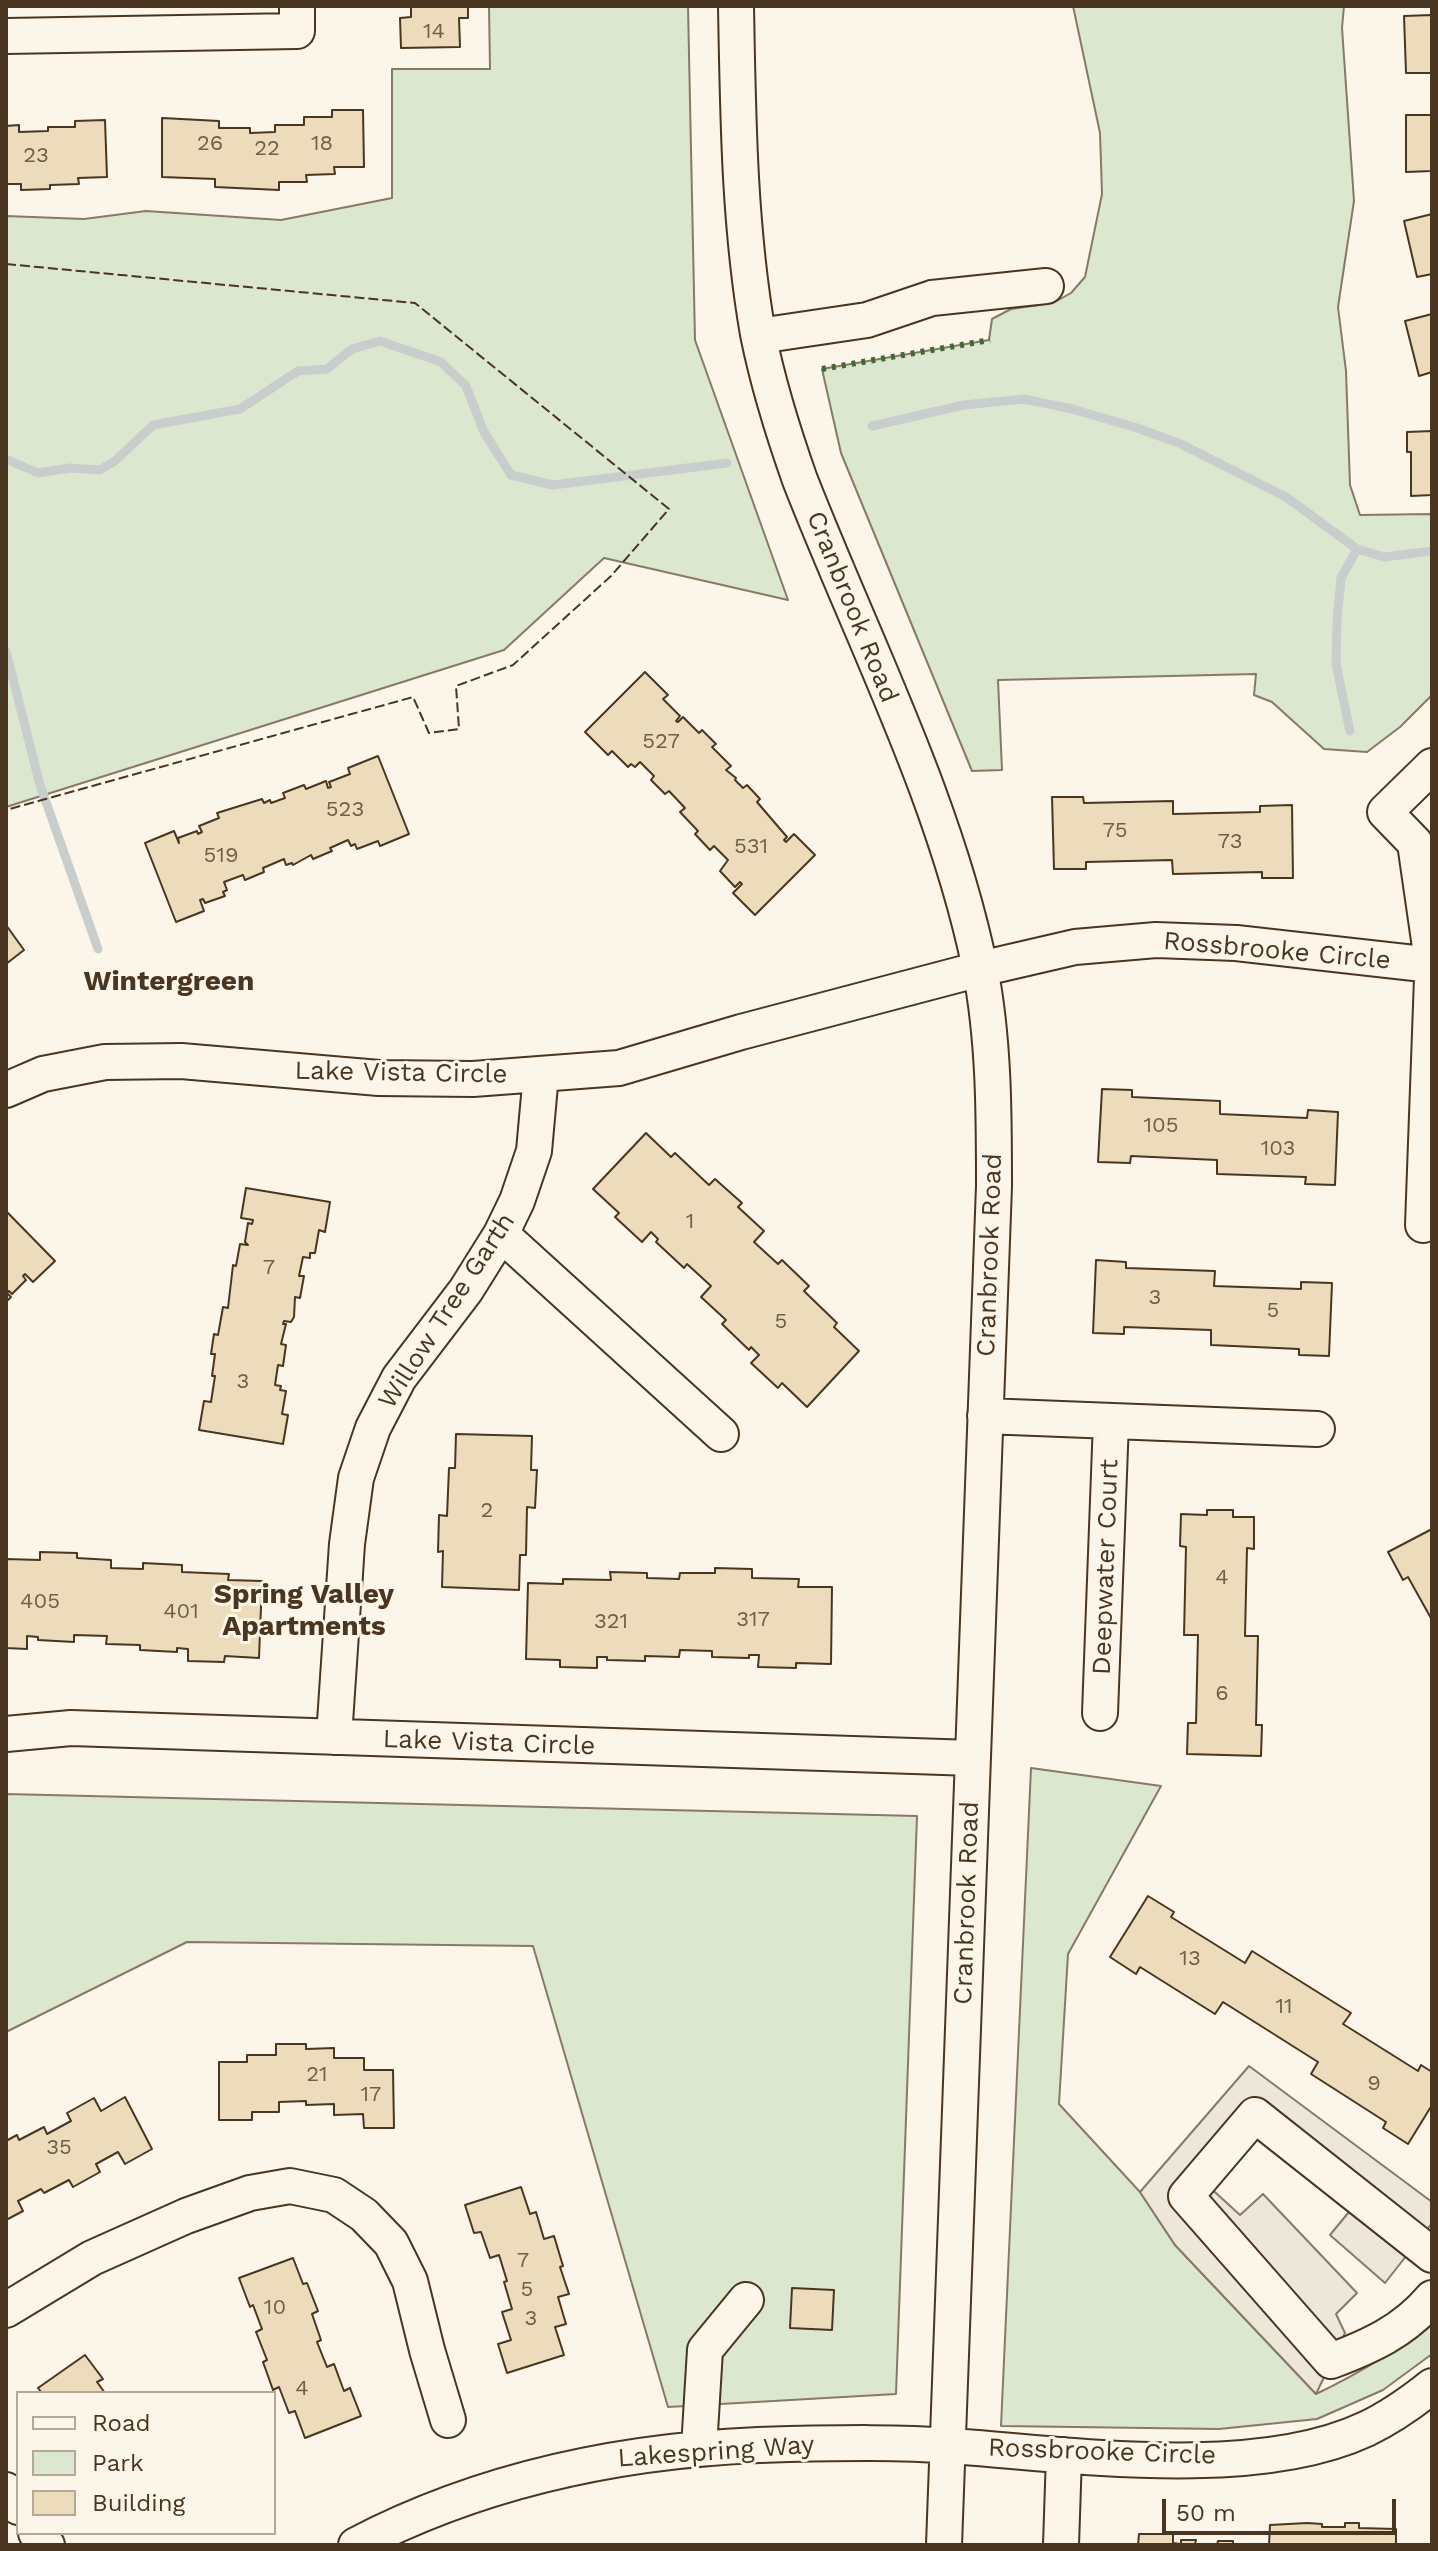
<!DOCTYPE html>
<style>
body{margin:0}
#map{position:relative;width:1438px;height:2551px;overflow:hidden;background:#fbf6e9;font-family:"Work Sans",sans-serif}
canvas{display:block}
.frame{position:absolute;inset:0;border:8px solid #4a3520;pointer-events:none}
.legend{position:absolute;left:16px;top:2391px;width:260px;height:144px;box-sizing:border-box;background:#fbf6e9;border:2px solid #b4a999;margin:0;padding:10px 14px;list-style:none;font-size:24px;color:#4a3520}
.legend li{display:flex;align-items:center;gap:16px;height:40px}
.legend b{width:40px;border:2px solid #b4a999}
.scale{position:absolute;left:1162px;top:2499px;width:234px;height:36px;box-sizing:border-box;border:4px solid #4a3520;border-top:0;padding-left:10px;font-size:24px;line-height:28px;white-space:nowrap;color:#4a3520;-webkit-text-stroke:6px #fbf6e9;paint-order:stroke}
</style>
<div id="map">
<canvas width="1438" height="2551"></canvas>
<div class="frame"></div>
<ul class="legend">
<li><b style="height:10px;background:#fbf6e9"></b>Road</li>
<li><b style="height:22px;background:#dce7d0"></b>Park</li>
<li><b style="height:22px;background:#ecdcbc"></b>Building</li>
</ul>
<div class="scale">50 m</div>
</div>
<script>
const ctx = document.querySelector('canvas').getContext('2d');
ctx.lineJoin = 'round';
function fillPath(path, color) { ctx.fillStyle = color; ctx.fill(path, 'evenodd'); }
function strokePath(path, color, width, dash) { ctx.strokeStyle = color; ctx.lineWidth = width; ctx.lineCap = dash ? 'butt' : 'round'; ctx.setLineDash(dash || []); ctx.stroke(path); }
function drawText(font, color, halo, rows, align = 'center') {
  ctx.font = font + ' "Work Sans",sans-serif'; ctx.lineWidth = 6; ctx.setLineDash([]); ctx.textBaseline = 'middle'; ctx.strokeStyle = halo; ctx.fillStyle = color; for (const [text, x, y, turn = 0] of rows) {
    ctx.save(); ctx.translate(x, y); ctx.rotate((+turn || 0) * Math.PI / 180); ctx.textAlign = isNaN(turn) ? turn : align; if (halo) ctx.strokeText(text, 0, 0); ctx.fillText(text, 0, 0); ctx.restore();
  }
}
const green = new Path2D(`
 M 489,6 L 688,6 L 695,340 L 788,600 L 604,558 L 504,650 L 6,807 L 6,216 L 84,219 L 146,211 L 281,220 L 392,198 L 392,69 L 490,69 Z
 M 1073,6 L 1344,6 L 1342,28 L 1354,201 L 1338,307 L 1346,371 L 1350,485 L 1360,515 L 1432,514 L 1432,695 L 1400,727 L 1367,752 L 1324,749 L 1272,702 L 1254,695 L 1256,674 L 998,680 L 1002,770 L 972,771 L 841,453 L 822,369 L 989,340 L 992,319 L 1011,309 L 1053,303 L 1071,293 L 1085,277 L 1102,194 L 1100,133 Z
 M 1031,1768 L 1161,1786 L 1068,1954 L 1059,2104 L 1140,2192 L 1175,2245 L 1316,2394 C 1358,2374 1397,2351 1432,2321 L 1432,2354 L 1383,2390 L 1317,2419 L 1219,2429 L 1001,2426 Z
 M 6,1794 L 917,1816 L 896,2394 L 668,2407 L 533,1946 L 187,1942 L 6,2032 Z`);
const parking = new Path2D(`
 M 1249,2066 L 1432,2202 L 1432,2223 L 1385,2283 L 1330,2235 L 1367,2190 L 1256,2101 L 1193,2172 L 1240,2215 L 1263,2194 L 1357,2293 L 1336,2314 L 1345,2333 L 1316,2394 L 1175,2245 L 1140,2192 Z`);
const stream = new Path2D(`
 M 872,426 L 964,405 L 1024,399 L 1072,409 L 1134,427 L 1179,443 L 1286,497 L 1357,549 L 1384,557 L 1432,551
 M 6,459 L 38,473 L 70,468 L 100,470 L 115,461 L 153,425 L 240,409 L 298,371 L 327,369 L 352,349 L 380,341 L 441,362 L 466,386 L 484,432 L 511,475 L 553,485 L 727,463
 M 6,651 L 40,785 L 98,949
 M 1350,731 L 1336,664 L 1337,620 L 1341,578 L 1357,549`);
const building = new Path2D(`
 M 411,6 L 468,6 L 468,18 L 459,18 L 460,47 L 401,48 L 400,18 L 411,17 Z
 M 1432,15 L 1432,73 L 1406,73 L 1404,16 Z
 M 332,110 L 363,110 L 364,167 L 334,167 L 335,174 L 306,175 L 307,182 L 279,182 L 279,190 L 215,187 L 215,179 L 162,177 L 162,118 L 219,121 L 219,128 L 250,128 L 250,133 L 275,132 L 275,125 L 304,125 L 304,117 L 332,117 Z
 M 1406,115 L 1432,115 L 1432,171 L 1406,172 Z
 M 105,120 L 107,177 L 78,178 L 79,184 L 50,185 L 50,189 L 21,190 L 21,184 L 6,184 L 6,126 L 19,125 L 19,132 L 48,131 L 48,127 L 75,127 L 75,121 Z
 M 1432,214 L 1432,274 L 1417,277 L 1404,221 Z
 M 1432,314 L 1432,372 L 1419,376 L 1405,321 Z
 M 1432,431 L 1432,495 L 1411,496 L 1411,452 L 1407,452 L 1407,432 Z
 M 645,672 L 668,695 L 663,699 L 680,716 L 676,721 L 678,722 L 683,717 L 699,733 L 702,730 L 716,744 L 712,747 L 731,766 L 726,770 L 736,778 L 735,780 L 743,788 L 747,785 L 760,799 L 757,802 L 787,837 L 784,840 L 786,842 L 794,834 L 815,855 L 755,915 L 733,893 L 742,884 L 740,882 L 735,887 L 720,871 L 728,860 L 714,846 L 710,850 L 695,834 L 698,831 L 680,812 L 685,808 L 669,791 L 665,794 L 651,780 L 654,776 L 640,762 L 635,767 L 631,764 L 628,767 L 612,751 L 608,755 L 585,732 Z
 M 378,756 L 409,834 L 380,846 L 378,841 L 357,849 L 355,844 L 351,846 L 348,840 L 330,848 L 332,851 L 313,859 L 311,855 L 293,865 L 292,863 L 286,865 L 284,859 L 263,868 L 264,872 L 245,880 L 243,875 L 224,882 L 227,890 L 223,892 L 225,896 L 205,903 L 203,899 L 200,900 L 204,911 L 176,922 L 145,843 L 174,831 L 179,843 L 178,838 L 197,831 L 198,834 L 202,832 L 199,826 L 219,818 L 217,813 L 262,799 L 264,803 L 270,800 L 271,803 L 285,798 L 283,793 L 304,785 L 306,789 L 326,781 L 328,788 L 331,787 L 329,782 L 350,774 L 348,768 Z
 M 1052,797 L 1083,797 L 1084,803 L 1173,801 L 1173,814 L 1260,812 L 1260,806 L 1292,805 L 1293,878 L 1262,878 L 1262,872 L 1173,874 L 1172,860 L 1086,862 L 1086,869 L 1054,869 Z
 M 6,925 L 24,950 L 6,964 Z
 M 1102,1089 L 1132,1090 L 1132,1097 L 1220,1101 L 1220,1114 L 1307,1118 L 1308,1110 L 1338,1112 L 1335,1185 L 1305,1184 L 1306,1177 L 1217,1174 L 1217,1160 L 1131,1156 L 1130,1163 L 1098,1162 Z
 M 646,1133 L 671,1157 L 675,1153 L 709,1185 L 715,1179 L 742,1203 L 738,1207 L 764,1231 L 754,1242 L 778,1264 L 782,1260 L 809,1286 L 804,1291 L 837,1323 L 834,1327 L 859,1351 L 807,1407 L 782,1383 L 778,1388 L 751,1363 L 759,1355 L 751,1347 L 749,1350 L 722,1324 L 726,1320 L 701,1297 L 711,1286 L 687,1264 L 684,1268 L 656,1242 L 658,1239 L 651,1232 L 642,1242 L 615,1217 L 619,1213 L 593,1189 Z
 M 246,1188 L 330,1202 L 325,1232 L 319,1230 L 315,1253 L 310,1253 L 310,1258 L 303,1257 L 299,1276 L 304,1276 L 300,1298 L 295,1297 L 294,1317 L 291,1322 L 284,1321 L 283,1324 L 286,1324 L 281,1344 L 286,1345 L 283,1366 L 278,1365 L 275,1385 L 281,1386 L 280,1390 L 286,1391 L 282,1414 L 288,1415 L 283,1444 L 199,1430 L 204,1401 L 211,1402 L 215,1376 L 212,1376 L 215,1354 L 211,1354 L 214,1334 L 218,1335 L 223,1307 L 228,1308 L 233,1265 L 236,1266 L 240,1244 L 248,1245 L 245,1242 L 248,1223 L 252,1224 L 253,1220 L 241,1218 Z
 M 6,1211 L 55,1261 L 33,1282 L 25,1274 L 23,1276 L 26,1280 L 12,1294 L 9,1291 L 7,1293 L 11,1297 L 6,1302 Z
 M 1096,1260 L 1126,1262 L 1126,1268 L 1215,1271 L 1214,1286 L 1301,1289 L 1301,1282 L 1332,1283 L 1329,1356 L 1299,1355 L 1299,1349 L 1211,1345 L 1211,1330 L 1124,1327 L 1124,1334 L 1093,1333 Z
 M 456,1434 L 532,1436 L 531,1470 L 537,1470 L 535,1508 L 527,1507 L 526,1555 L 520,1555 L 519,1590 L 442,1587 L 443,1551 L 438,1552 L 439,1515 L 447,1516 L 449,1468 L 455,1468 Z
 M 1207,1510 L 1233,1510 L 1233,1517 L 1254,1517 L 1254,1549 L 1247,1548 L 1245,1636 L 1258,1636 L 1256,1725 L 1262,1725 L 1261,1756 L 1187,1754 L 1188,1723 L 1196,1723 L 1198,1635 L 1184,1635 L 1186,1547 L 1180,1546 L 1181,1514 L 1207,1515 Z
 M 1432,1529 L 1432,1620 L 1408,1577 L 1403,1580 L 1388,1552 Z
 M 40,1552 L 77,1553 L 77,1558 L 111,1560 L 111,1568 L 143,1569 L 143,1563 L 182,1565 L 182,1572 L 229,1574 L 228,1580 L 262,1581 L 259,1658 L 225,1656 L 224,1662 L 188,1661 L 188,1649 L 177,1648 L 177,1652 L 140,1650 L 140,1645 L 106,1644 L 107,1636 L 74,1635 L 74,1642 L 38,1640 L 38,1637 L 27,1636 L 27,1649 L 6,1648 L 6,1559 L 40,1560 Z
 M 715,1568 L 752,1569 L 752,1578 L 799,1579 L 798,1587 L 832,1587 L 831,1664 L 796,1663 L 796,1668 L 758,1667 L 759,1655 L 749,1655 L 749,1658 L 712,1657 L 712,1651 L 680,1650 L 679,1657 L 645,1656 L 645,1661 L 607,1660 L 607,1657 L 597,1657 L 597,1668 L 560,1667 L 560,1660 L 526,1659 L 528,1583 L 563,1584 L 563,1579 L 611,1580 L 610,1572 L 647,1573 L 647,1578 L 679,1579 L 680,1573 L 715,1573 Z
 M 1148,1896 L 1174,1912 L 1171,1917 L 1245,1963 L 1252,1951 L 1351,2013 L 1343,2024 L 1418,2071 L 1421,2065 L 1432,2072 L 1432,2105 L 1408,2144 L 1383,2128 L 1386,2122 L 1311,2074 L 1318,2062 L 1223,2002 L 1215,2014 L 1140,1967 L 1136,1974 L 1110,1957 Z
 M 276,2044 L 306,2044 L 306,2049 L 334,2048 L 334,2058 L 364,2058 L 364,2070 L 393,2070 L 394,2128 L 364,2128 L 363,2114 L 334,2115 L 334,2104 L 306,2105 L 306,2101 L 279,2102 L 279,2112 L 252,2112 L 252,2120 L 219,2120 L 219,2062 L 247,2062 L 247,2055 L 276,2055 Z
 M 125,2097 L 152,2149 L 125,2164 L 118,2152 L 96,2164 L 100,2172 L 73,2187 L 69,2180 L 44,2193 L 41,2189 L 18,2201 L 23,2211 L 6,2220 L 6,2141 L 17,2135 L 19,2140 L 44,2127 L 47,2134 L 71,2121 L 67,2113 L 94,2098 L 101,2111 Z
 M 521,2187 L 530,2214 L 536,2212 L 544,2239 L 554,2236 L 563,2266 L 560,2267 L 569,2294 L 558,2297 L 566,2324 L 555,2327 L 564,2355 L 507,2373 L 498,2344 L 511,2340 L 502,2312 L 512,2309 L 504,2282 L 507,2281 L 499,2255 L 490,2258 L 481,2232 L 474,2233 L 465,2205 Z
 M 293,2258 L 303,2284 L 307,2283 L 318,2311 L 312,2314 L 321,2340 L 317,2342 L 327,2367 L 334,2364 L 344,2391 L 350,2388 L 361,2416 L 305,2438 L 295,2411 L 289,2413 L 279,2387 L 273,2390 L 263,2362 L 267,2360 L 256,2332 L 262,2329 L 253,2305 L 250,2307 L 239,2278 Z
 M 792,2288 L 834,2290 L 832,2330 L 790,2328 Z
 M 85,2355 L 103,2379 L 97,2382 L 105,2393 L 42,2393 L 38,2388 Z
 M 1307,2523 L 1322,2524 L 1322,2527 L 1345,2527 L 1345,2523 L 1359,2523 L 1359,2528 L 1396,2529 L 1396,2545 L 1269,2545 L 1270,2525 Z
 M 1139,2534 L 1173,2534 L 1173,2543 L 1181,2544 L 1181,2540 L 1196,2540 L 1195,2544 L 1217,2545 L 1218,2541 L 1233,2541 L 1233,2545 L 1138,2545 Z`);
const minor = new Path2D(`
 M 736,6 C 738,116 739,225 758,334 C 768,384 783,432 800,480 C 863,641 945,798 980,968 C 994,1040 994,1113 994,1186 L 944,2545
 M 6,36 L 297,31 L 297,6
 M 759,336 L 867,320 L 932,298 L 1046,286
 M 1432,766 L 1385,812 L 1415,843 L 1432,961
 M 6,1090 L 43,1074 L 105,1062 L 181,1061 L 379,1078 L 473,1079 L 619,1068 L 741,1032 L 980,969 L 1075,947 L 1156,940 L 1236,943 L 1432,965
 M 1423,1225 L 1432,978
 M 501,1234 L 721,1434
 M 985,1416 L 1317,1429
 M 1100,1713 L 1111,1421
 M 6,1734 L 71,1728 L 973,1758
 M 334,1737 L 347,1544 L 356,1478 L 373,1428 L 399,1378 L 466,1290 L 501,1234 L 517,1201 L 534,1151 L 541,1074
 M 1432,2255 L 1255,2115 L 1186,2196 L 1331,2361 C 1371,2346 1404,2331 1432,2298
 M 6,2310 L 92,2258 L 186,2216 L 250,2193 L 290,2186 L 334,2195 L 364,2215 L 391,2243 L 410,2281 L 427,2350 L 448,2420
 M 699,2448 L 705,2350 L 746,2300
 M 6,2490 L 18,2507
 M 36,2533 L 47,2545
 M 356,2545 C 490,2475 638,2447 789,2444 C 843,2443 899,2442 952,2446 C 1073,2455 1255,2481 1366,2429 C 1389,2418 1412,2402 1432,2386
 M 1061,2545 L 1064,2455`);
const hedge = new Path2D(`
 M 822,369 L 990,340`);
const fence = new Path2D(`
 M 6,264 L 415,303 L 669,509 L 611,576 L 513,665 L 456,686 L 459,729 L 429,733 L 413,697 L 6,810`);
const numberNames = [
 ["14",434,32],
 ["26",210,144],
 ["18",322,144],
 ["22",267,149],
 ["23",36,156],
 ["527",661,742],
 ["523",345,810],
 ["75",1115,831],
 ["73",1230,842],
 ["531",751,847],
 ["519",221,856],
 ["105",1161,1126],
 ["103",1278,1149],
 ["1",690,1222],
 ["7",269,1268],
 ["3",1155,1298],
 ["5",1273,1311],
 ["5",781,1322],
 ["3",243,1382],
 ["2",487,1511],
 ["4",1222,1578],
 ["405",40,1602],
 ["401",181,1612],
 ["317",753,1620],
 ["321",611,1622],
 ["6",1222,1694],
 ["13",1190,1959],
 ["11",1284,2007],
 ["21",317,2075],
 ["9",1374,2084],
 ["17",371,2095],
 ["35",59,2148],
 ["7",523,2261],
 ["5",527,2290],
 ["10",275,2308],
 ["3",531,2319],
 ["4",302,2389]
];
const streetNames = [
 ["Cranbrook Road",852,607,68],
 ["Rossbrooke Circle",1277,951,5],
 ["Lake Vista Circle",401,1073,1],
 ["Cranbrook Road",990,1255,-88],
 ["Willow Tree Garth",447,1311,-57],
 ["Deepwater Court",1106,1567,-88],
 ["Lake Vista Circle",489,1743,2],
 ["Cranbrook Road",967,1903,-88],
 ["Lakespring Way",716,2452,-4],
 ["Rossbrooke Circle",1102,2452,2]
];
const neighbourhoodNames = [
 ["Wintergreen",169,982],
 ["Spring Valley",304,1595],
 ["Apartments",304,1627]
];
fillPath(green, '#dce7d0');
strokePath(green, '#887966', 2);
fillPath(parking, '#ede7d9');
strokePath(parking, '#887966', 2);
strokePath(stream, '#c9cecd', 9);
fillPath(building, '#ecdcbc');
strokePath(building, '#4a3520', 2);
strokePath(minor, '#4a3520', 38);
strokePath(minor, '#fbf6e9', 34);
strokePath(hedge, '#436837', 6, [4, 6]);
strokePath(fence, '#4a3520', 2, [10, 4]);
drawText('22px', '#725f47', null, numberNames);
drawText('26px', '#4a3520', '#fbf6e9', streetNames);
drawText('bold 28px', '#4a3520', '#fbf6e9', neighbourhoodNames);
</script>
